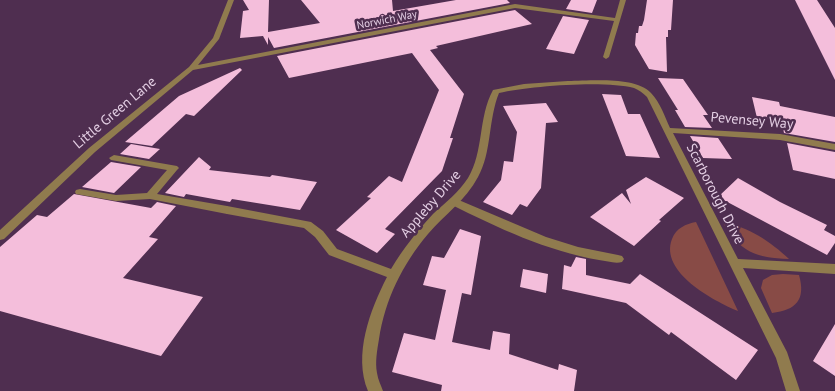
<!DOCTYPE html>
<style>
body{margin:0}
canvas{display:block;background:#4f2e50}
</style>
<canvas width="835" height="391"></canvas>
<script>
const ctx = document.querySelector('canvas').getContext('2d');
ctx.lineJoin = 'round';
function fillPath(path, color) { ctx.fillStyle = color; ctx.fill(path, 'evenodd'); }
function drawText(font, color, halo, rows, align = 'center') {
  ctx.font = font + ' "PT Sans",sans-serif'; ctx.lineWidth = 5; ctx.setLineDash([]); ctx.textBaseline = 'middle'; ctx.strokeStyle = halo; ctx.fillStyle = color; for (const [text, x, y, turn = 0] of rows) {
    ctx.save(); ctx.translate(x, y); ctx.rotate((+turn || 0) * Math.PI / 180); ctx.textAlign = isNaN(turn) ? turn : align; if (halo) ctx.strokeText(text, 0, 0); ctx.fillText(text, 0, 0); ctx.restore();
  }
}
const green = new Path2D(`
 M 696,222 L 738,311 C 714,301 659,272 672,239 C 676,228 686,224 696,222 Z
 M 723,223 C 748,226 771,242 789,259 C 756,258 740,252 723,223 Z
 M 783,274 L 799,275 C 806,300 796,310 772,313 L 761,288 L 763,280 L 772,275 Z`);
const building = new Path2D(`
 M 243,0 L 269,0 L 268,32 L 320,23 L 301,0 L 392,0 L 393,11 L 456,0 L 507,0 L 510,3 L 274,48 L 268,37 L 268,45 L 263,36 L 240,38 L 243,11 L 249,10 Z
 M 571,0 L 597,0 L 592,13 L 566,9 Z
 M 647,0 L 673,0 L 671,30 L 668,30 L 668,37 L 666,37 L 667,72 L 649,69 L 635,45 L 636,33 L 638,33 L 639,26 L 642,26 L 644,20 Z
 M 795,0 L 817,0 L 835,28 L 835,80 Z
 M 515,10 L 532,24 L 436,46 L 438,48 L 430,50 L 464,94 L 450,138 L 453,138 L 442,171 L 385,229 L 395,234 L 377,253 L 336,230 L 371,198 L 367,197 L 389,176 L 402,182 L 439,90 L 412,53 L 289,78 L 277,56 Z
 M 563,16 L 589,20 L 574,54 L 546,49 Z
 M 240,68 L 242,70 L 194,116 L 186,114 L 152,146 L 125,142 L 179,96 Z
 M 658,78 L 683,79 L 708,115 L 703,115 L 712,128 L 685,127 L 675,110 L 678,110 Z
 M 602,94 L 621,95 L 628,114 L 640,114 L 660,158 L 626,156 Z
 M 752,97 L 779,102 L 780,106 L 835,117 L 835,142 L 784,133 L 781,119 L 757,118 Z
 M 546,103 L 558,122 L 546,123 L 541,188 L 527,207 L 520,204 L 512,215 L 483,202 L 501,180 L 504,161 L 513,162 L 517,132 L 503,106 Z
 M 690,136 L 718,138 L 732,159 L 703,158 Z
 M 787,143 L 835,152 L 835,179 L 793,170 Z
 M 131,144 L 160,149 L 149,159 L 120,154 Z
 M 199,157 L 211,167 L 209,170 L 270,177 L 272,175 L 317,182 L 300,210 L 232,199 L 230,202 L 186,194 L 184,197 L 165,193 Z
 M 111,162 L 141,167 L 114,193 L 82,187 Z
 M 646,177 L 684,198 L 659,220 L 661,221 L 634,246 L 590,217 L 622,193 L 631,204 L 626,190 Z
 M 738,178 L 780,202 L 827,225 L 824,230 L 835,236 L 835,243 L 827,255 L 718,197 Z
 M 74,194 L 151,208 L 157,202 L 176,206 L 149,237 L 158,239 L 123,278 L 203,297 L 161,356 L 0,311 L 0,247 L 37,215 L 47,217 Z
 M 460,229 L 481,236 L 471,295 L 462,293 L 452,342 L 490,350 L 493,331 L 510,334 L 509,354 L 558,370 L 559,364 L 577,370 L 574,391 L 441,391 L 442,385 L 392,372 L 404,333 L 435,340 L 446,290 L 423,285 L 432,256 L 444,258 Z
 M 576,257 L 586,259 L 586,275 L 630,284 L 640,274 L 758,350 L 736,380 L 671,332 L 669,335 L 626,303 L 562,289 L 564,265 L 571,267 Z
 M 523,269 L 548,274 L 546,293 L 520,287 Z
 M 835,324 L 835,376 L 813,361 Z`);
const lane = new Path2D(`
 M 114,155 L 177,166 L 179,168 L 177,170 L 157,194 L 227,206 L 232,210 L 227,214 L 150,199 L 116,201 L 76,194 L 75,192 L 76,190 L 80,189 L 116,195 L 147,193 L 167,170 L 111,160 L 109,158 Z
 M 454,198 L 546,237 L 578,247 L 618,255 L 622,256 L 624,259 L 622,262 C 615,264 607,261 599,260 C 547,251 498,228 450,204 L 449,202 Z`);
const street = new Path2D(`
 M 228,0 L 234,0 L 219,39 L 198,65 L 515,4 L 615,18 L 620,0 L 626,0 L 609,57 L 606,59 L 603,57 L 614,21 L 515,8 L 193,70 L 95,152 L 4,239 L 0,240 L 0,230 L 89,148 L 189,67 L 213,38 Z
 M 568,81 C 590,81 635,76 651,93 C 660,102 665,117 670,128 L 780,134 L 835,144 L 835,150 L 780,140 L 673,133 L 738,259 L 835,264 L 835,274 L 743,268 L 787,352 L 800,391 L 786,391 L 776,358 L 647,97 C 643,93 639,90 634,88 C 605,80 529,86 499,93 C 488,120 492,152 478,177 C 466,200 444,215 428,234 C 402,265 385,300 379,339 C 377,351 375,362 377,373 C 378,380 381,385 383,391 L 368,391 C 353,355 370,310 387,277 L 329,255 L 315,237 L 304,228 L 227,214 L 222,210 L 227,206 L 311,222 L 323,231 L 337,249 L 391,269 C 403,249 417,231 433,214 C 445,203 459,192 468,178 C 484,152 478,117 493,90 L 524,84 Z`);
const farStreetnames = [
 ["Norwich Way",387,20,-11]
];
const streetNames = [
 ["Little Green Lane",115,113,-40],
 ["Pevensey Way",752,121,5],
 ["Scarborough Drive",715,194,63],
 ["Appleby Drive",431,204,-49]
];
fillPath(green, '#884b46');
fillPath(building, '#f4bedb');
fillPath(lane, '#907b4e');
fillPath(street, '#907b4e');
drawText('11px', '#e4cfe4', '#4f2e50', farStreetnames);
drawText('14px', '#e4cfe4', '#4f2e50', streetNames);
</script>
